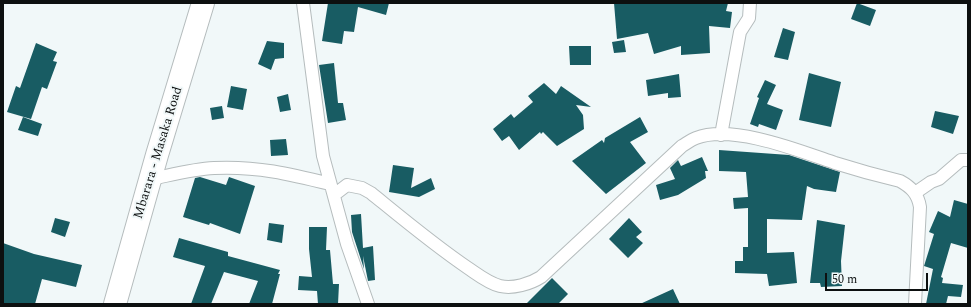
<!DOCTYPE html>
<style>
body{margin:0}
#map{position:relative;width:971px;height:307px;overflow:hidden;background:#f1f8f9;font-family:Spectral,serif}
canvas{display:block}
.frame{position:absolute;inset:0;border:4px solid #0d1010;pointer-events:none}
.scale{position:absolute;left:825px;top:273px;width:103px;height:18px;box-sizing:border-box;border:2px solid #0d1010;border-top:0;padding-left:5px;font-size:12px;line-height:14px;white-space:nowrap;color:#0d1010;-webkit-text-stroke:3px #f1f8f9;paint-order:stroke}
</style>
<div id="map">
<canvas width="971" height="307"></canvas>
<div class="frame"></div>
<div class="scale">50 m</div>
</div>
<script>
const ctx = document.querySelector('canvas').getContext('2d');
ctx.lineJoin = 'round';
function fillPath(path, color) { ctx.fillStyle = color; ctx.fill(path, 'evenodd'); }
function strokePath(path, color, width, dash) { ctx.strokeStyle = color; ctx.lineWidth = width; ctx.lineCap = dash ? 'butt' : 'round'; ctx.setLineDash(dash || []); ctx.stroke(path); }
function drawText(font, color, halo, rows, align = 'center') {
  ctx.font = font + ' Spectral,serif'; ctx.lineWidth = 4; ctx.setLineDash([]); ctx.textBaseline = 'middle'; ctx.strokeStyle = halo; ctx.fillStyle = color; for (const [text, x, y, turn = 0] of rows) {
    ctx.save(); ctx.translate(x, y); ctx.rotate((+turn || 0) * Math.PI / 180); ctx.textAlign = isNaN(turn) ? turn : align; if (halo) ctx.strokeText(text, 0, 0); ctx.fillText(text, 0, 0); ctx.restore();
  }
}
const building = new Path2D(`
 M 328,3 L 389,3 L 386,15 L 358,7 L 354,32 L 344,31 L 342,44 L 322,41 Z
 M 614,3 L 728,3 L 726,11 L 732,12 L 730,28 L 709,26 L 710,53 L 681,55 L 681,46 L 654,54 L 648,33 L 617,39 Z
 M 857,3 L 876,10 L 870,26 L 851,19 Z
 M 783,28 L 795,32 L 788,60 L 774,57 Z
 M 624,40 L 626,52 L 614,53 L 612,42 Z
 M 267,41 L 284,43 L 284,58 L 275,59 L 271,70 L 258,64 Z
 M 36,43 L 57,52 L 53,61 L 57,62 L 47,89 L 42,87 L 31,119 L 7,112 L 16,86 L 20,88 Z
 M 569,46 L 591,46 L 591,65 L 570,65 Z
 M 334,63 L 338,103 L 343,103 L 346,120 L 328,123 L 319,65 Z
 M 809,73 L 841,82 L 831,127 L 799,120 Z
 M 679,74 L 681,97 L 668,98 L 668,93 L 648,96 L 646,80 Z
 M 765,80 L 776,85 L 767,104 L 783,110 L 776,130 L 759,124 L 758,127 L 750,124 L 759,98 L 757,97 Z
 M 544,83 L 556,94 L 561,86 L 591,107 L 576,105 L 583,115 L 584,129 L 557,146 L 543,132 L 541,134 L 540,132 L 519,150 L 509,136 L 502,141 L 493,129 L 511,114 L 514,118 L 533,102 L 528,96 Z
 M 231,86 L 247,89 L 243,110 L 227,107 Z
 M 288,94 L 291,110 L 280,112 L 277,97 Z
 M 222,106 L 224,118 L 212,120 L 210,108 Z
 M 935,111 L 959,116 L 953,134 L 931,127 Z
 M 23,117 L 42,124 L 38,136 L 18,130 Z
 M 640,117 L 648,132 L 630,142 L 646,163 L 606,194 L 572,161 L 602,140 L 604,143 L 605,138 Z
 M 286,139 L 288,155 L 271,156 L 270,140 Z
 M 719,150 L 789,155 L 840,172 L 836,192 L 814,189 L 807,186 L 802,220 L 767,219 L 767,253 L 794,252 L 797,283 L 769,286 L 767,274 L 735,273 L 735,261 L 743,261 L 743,247 L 748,247 L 748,208 L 734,209 L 733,198 L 748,197 L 746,172 L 719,171 Z
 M 702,157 L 708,171 L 705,171 L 706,178 L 678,195 L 660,200 L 656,185 L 675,179 L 670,168 L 678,160 L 681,166 Z
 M 393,165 L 414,168 L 411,188 L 431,178 L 435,189 L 419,197 L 389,192 Z
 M 200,177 L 226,185 L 229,177 L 255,186 L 240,234 L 210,223 L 209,225 L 183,217 L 195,178 Z
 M 954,200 L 968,204 L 968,248 L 951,243 L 941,277 L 943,278 L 942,283 L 963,285 L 961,297 L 948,296 L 946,304 L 926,304 L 933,269 L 924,266 L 934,234 L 929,232 L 938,211 L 950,217 Z
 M 361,214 L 363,248 L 373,246 L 375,280 L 368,281 L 363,256 L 364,269 L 352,232 L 351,215 Z
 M 55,218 L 70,222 L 65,237 L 51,232 Z
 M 629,218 L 642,232 L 636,237 L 643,243 L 628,258 L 609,239 Z
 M 817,220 L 845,225 L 841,261 L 842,286 L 821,287 L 820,283 L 810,283 Z
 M 269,223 L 284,225 L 282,243 L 267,240 Z
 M 309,227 L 327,227 L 326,250 L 330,250 L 333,284 L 339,284 L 338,304 L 318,304 L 317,291 L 298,290 L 299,276 L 312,277 L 309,249 Z
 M 179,238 L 228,252 L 228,256 L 280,270 L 278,274 L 280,274 L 272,304 L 249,304 L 258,281 L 224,272 L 211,304 L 191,304 L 205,266 L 173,257 Z
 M 3,243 L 34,254 L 82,265 L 76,287 L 42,279 L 35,304 L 3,304 Z
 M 552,278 L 568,294 L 558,304 L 526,304 Z
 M 673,289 L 680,304 L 640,304 Z`);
const street = new Path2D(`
 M 303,3 L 323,156 L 347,244 L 368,304
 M 721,135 L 740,32 L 749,18 L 750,3
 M 151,179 C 171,175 193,169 214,168 C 257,166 290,174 330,184
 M 915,193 L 931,182 L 939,179 L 961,160 L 968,160
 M 334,195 L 347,185 L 362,188 L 371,193 C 403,219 434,245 468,268 C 477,274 488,283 500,286 C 513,289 530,284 541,277 L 682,146 C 687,143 691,140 696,138 C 733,124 800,151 835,163 C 857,170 879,176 900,181 C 911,187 918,194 920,207 L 915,304`);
const highway = new Path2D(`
 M 115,304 L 157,155 L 203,3`);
const streetNames = [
 ["Mbarara - Masaka Road",159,153,-73]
];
fillPath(building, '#185c63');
strokePath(street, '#b5bcbd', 14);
strokePath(highway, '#b5bcbd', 24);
strokePath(street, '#fff', 12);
strokePath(highway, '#fff', 22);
drawText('13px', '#0d1010', '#f1f8f9', streetNames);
</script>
